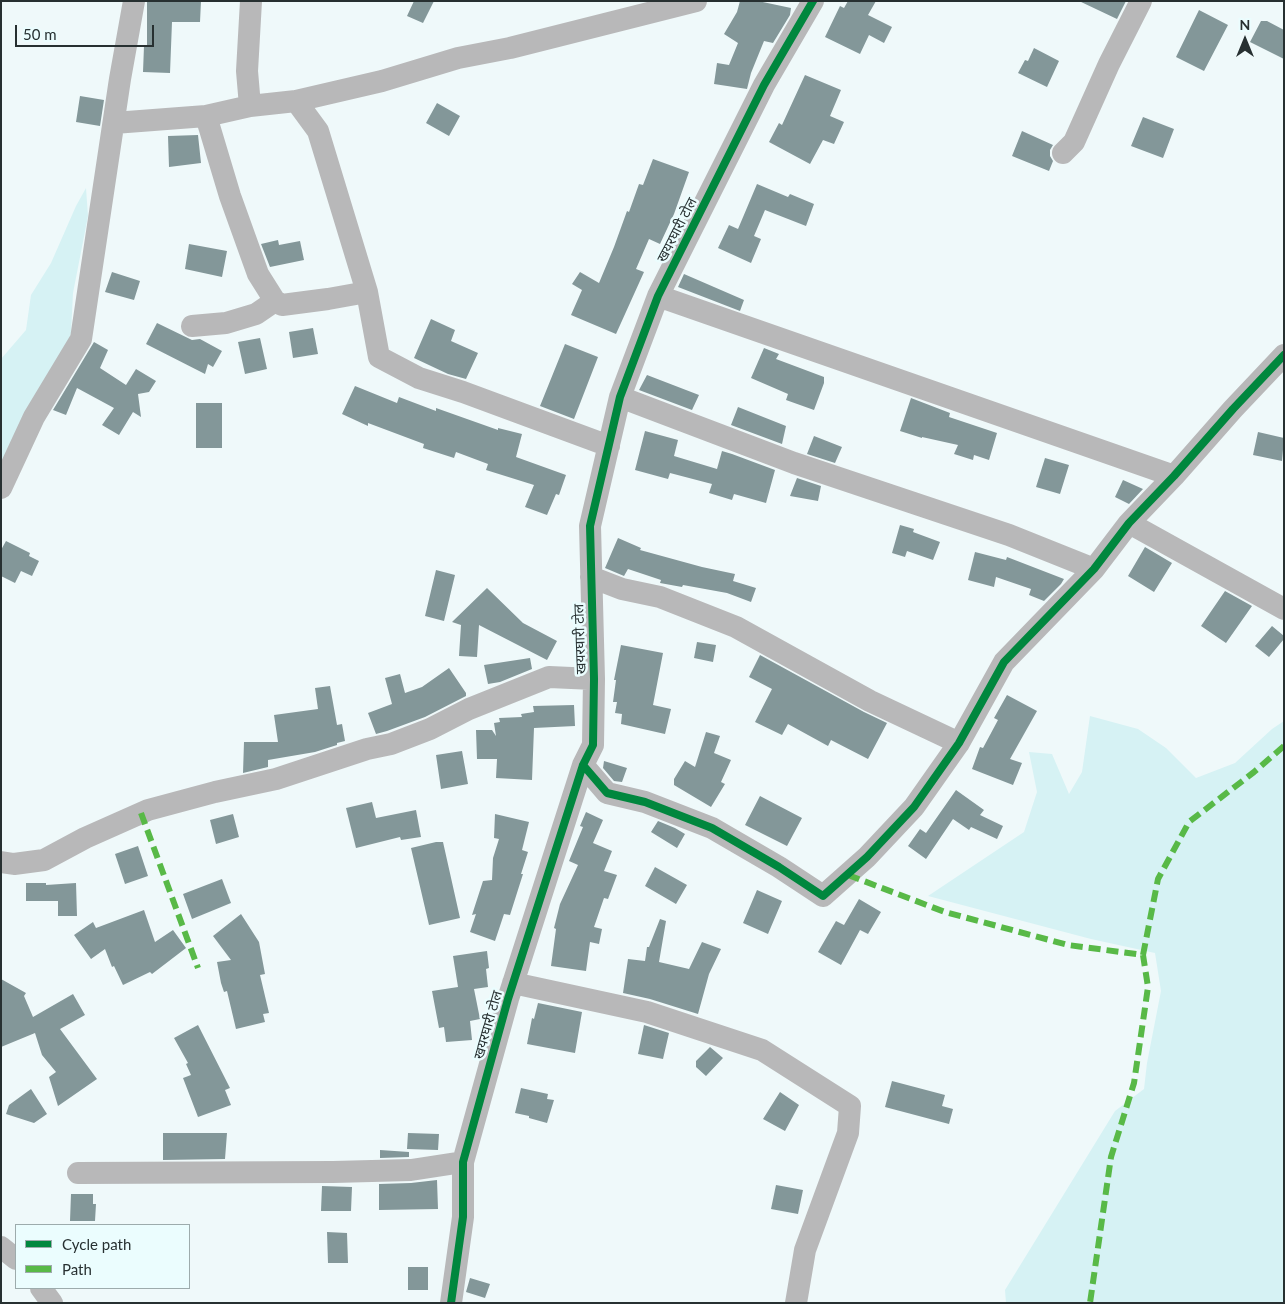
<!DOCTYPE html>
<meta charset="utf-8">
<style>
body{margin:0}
#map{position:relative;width:1285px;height:1304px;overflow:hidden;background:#eff9fa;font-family:Lato,sans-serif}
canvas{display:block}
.frame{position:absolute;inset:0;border:2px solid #273031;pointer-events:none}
.legend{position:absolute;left:15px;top:1224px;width:175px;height:65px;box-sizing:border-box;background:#ebfdfe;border:1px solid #9dabac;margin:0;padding:6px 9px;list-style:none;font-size:15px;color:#273031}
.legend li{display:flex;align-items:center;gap:10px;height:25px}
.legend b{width:25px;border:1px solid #9dabac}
.north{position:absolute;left:1220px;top:15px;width:50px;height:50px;-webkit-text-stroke:4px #ebfdfe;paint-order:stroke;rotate:0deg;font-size:14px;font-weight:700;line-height:20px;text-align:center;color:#273031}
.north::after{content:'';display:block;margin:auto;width:18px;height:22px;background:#273031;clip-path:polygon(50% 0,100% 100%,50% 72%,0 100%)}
.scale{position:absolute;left:15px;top:25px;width:139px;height:22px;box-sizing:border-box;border:2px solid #273031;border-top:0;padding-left:6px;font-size:15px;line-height:18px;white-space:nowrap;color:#273031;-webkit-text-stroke:4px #ebfdfe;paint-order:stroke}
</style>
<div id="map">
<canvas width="1285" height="1304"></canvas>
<div class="frame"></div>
<ul class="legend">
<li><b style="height:6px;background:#00873e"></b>Cycle path</li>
<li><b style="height:6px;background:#58b947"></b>Path</li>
</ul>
<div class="north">N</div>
<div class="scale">50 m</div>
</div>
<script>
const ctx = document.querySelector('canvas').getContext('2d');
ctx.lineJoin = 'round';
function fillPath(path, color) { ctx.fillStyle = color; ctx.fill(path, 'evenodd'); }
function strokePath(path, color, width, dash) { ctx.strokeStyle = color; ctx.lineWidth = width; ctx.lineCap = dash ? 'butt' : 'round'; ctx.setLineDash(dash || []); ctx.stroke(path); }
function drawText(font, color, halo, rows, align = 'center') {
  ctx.font = font + ' Lato,"Noto Sans Devanagari",sans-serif'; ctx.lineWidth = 5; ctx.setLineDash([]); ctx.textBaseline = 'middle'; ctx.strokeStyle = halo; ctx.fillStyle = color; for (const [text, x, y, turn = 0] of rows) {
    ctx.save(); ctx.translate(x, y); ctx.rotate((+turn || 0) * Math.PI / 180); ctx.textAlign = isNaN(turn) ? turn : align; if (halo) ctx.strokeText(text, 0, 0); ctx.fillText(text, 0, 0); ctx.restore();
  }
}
const green = new Path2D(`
 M 86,188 L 88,216 L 73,293 L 71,333 L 67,351 L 1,467 L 1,359 L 26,330 L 31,295 L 51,263 L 76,206 Z
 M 1090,716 L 1138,729 L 1166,748 L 1196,778 L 1235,763 L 1272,729 L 1284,721 L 1284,1303 L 1006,1303 L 1005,1290 L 1115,1111 L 1144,1089 L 1147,1063 L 1161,991 L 1155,953 L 1091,939 L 928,896 L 1024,832 L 1037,792 L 1029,752 L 1052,754 L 1069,794 L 1082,772 Z`);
const building = new Path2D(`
 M 147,1 L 201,1 L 200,22 L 172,22 L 170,73 L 143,72 L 144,46 L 147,47 Z
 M 414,1 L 434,1 L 423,23 L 407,16 Z
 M 740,1 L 758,1 L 791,8 L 790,15 L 773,43 L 764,41 L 751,73 L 747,89 L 714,84 L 717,63 L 729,65 L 738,43 L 724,34 L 737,12 Z
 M 848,1 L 876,1 L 868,15 L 892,27 L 884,43 L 869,35 L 860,54 L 825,37 L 840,6 L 844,8 Z
 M 1079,1 L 1126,1 L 1117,19 Z
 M 1199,10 L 1228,25 L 1204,71 L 1176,57 Z
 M 1261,21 L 1267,21 L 1284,30 L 1284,59 L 1250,42 Z
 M 1034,48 L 1059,61 L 1047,87 L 1018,73 L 1025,60 L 1028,61 Z
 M 805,75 L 841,90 L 830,116 L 844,122 L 834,144 L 823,140 L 810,164 L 769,142 L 779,123 L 782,125 Z
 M 80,96 L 104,100 L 100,126 L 76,122 Z
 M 437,103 L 460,116 L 449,136 L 426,123 Z
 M 1143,117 L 1174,129 L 1163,158 L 1131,146 Z
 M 1022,131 L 1053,145 L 1050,150 L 1050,156 L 1053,161 L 1049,171 L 1012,156 Z
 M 198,135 L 201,163 L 169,167 L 168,136 Z
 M 653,159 L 689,172 L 674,214 L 660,244 L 649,239 L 636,269 L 644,272 L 616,334 L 571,315 L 582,290 L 572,284 L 580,272 L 599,283 L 614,247 L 627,211 L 629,212 L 639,184 L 643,185 Z
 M 757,184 L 788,197 L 790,194 L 814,204 L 806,226 L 765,210 L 754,236 L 761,239 L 751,263 L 718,248 L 729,225 L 738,229 Z
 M 278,240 L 279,245 L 300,241 L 304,260 L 270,267 L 261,244 Z
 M 189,244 L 227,251 L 222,277 L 185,269 Z
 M 112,272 L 140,281 L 134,300 L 105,292 Z
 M 684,274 L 744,300 L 740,311 L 678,287 Z
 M 431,319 L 455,330 L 451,341 L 478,353 L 466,379 L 448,374 L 414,358 Z
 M 157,323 L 192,340 L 200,339 L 222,351 L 213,367 L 208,364 L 205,374 L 146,344 Z
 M 313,328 L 318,354 L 293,358 L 289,332 Z
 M 260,338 L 267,369 L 245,374 L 238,342 Z
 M 94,342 L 108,350 L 100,368 L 126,385 L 136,369 L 156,381 L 149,392 L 138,394 L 141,417 L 133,412 L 119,435 L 102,425 L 114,408 L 77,388 L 66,415 L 53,410 Z
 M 565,344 L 598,357 L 574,419 L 540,406 Z
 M 764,348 L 779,354 L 776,359 L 824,377 L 824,383 L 814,410 L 786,400 L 788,394 L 751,378 Z
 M 647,375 L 699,395 L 692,410 L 639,390 Z
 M 355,386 L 397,403 L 399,397 L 436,411 L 436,408 L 498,430 L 498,428 L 522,434 L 516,457 L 566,475 L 559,495 L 556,494 L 547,515 L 525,507 L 534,485 L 486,470 L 488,464 L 456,452 L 454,458 L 423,448 L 424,444 L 368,423 L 368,426 L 342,414 Z
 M 911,398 L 950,413 L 949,417 L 997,433 L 989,460 L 974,455 L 973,460 L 954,454 L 958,445 L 922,437 L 922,438 L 900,431 Z
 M 196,403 L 222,403 L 222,448 L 196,448 Z
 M 738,407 L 786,426 L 782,444 L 731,425 Z
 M 645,431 L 678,440 L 674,456 L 717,469 L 722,451 L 732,454 L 775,470 L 766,503 L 734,494 L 732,500 L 709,493 L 712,484 L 670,473 L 668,479 L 635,470 Z
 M 1258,432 L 1284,438 L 1282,461 L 1253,455 Z
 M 814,436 L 842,447 L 835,463 L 807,454 Z
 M 1045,458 L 1069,465 L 1060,494 L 1036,487 Z
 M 797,478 L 821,486 L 818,501 L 790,496 Z
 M 1123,480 L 1143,489 L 1129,504 L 1115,497 Z
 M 900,525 L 914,529 L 913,532 L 940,542 L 933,560 L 907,551 L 905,557 L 892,553 Z
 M 618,538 L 641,548 L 640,550 L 702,567 L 735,574 L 733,581 L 756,588 L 751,602 L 727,593 L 683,585 L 682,587 L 660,583 L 661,580 L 628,569 L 624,576 L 605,568 Z
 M 6,541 L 30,553 L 29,556 L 39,561 L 32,576 L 21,571 L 15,583 L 1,576 L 1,550 Z
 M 1145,547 L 1172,563 L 1154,592 L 1128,576 Z
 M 975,552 L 1006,560 L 1007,557 L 1064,579 L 1061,584 L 1044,601 L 1029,595 L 1031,589 L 996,577 L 994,587 L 968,580 Z
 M 436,570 L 455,575 L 444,621 L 425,616 Z
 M 487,588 L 523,623 L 557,641 L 547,660 L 479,625 L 477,657 L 459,656 L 461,625 L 452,622 Z
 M 1225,591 L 1252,606 L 1226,643 L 1201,626 Z
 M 1272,626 L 1284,636 L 1284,639 L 1269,657 L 1255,646 Z
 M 697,642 L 716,645 L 713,662 L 694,658 Z
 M 621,645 L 663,653 L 653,705 L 671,709 L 665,734 L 621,724 L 622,714 L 615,713 L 617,702 L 613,702 L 616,680 L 614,680 Z
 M 760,655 L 864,712 L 887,723 L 868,759 L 831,740 L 828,746 L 788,724 L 782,735 L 755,722 L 772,689 L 749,677 Z
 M 530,658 L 532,669 L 500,682 L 488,684 L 484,665 Z
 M 449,668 L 466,693 L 466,696 L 425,717 L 387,731 L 376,734 L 368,713 L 392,704 L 385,678 L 400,674 L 405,693 L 422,687 Z
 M 330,686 L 337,725 L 342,724 L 345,741 L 337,743 L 337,745 L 315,752 L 268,760 L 268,767 L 243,773 L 244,742 L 278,742 L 274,715 L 318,709 L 315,688 Z
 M 1007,695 L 1037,711 L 1010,759 L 1022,763 L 1013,785 L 972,769 L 980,747 L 983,748 L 998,720 L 994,718 Z
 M 574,705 L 575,726 L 534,728 L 532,780 L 496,778 L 497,759 L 477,759 L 476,730 L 492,730 L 496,736 L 494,723 L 500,722 L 499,718 L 522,717 L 521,714 L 534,712 L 533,706 Z
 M 706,732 L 720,736 L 714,753 L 731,760 L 721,782 L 725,784 L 711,807 L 674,785 L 674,779 L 685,761 L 695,767 Z
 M 462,751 L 468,784 L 441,789 L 436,755 Z
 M 604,761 L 627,768 L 622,782 L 614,781 L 603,768 Z
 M 956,790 L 984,810 L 980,815 L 1003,826 L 997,839 L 971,827 L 969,830 L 953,819 L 926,859 L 908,846 L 920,829 L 926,833 Z
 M 760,796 L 802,818 L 787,846 L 745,825 Z
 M 372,802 L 376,818 L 416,810 L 421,837 L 401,840 L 400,837 L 356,848 L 346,808 Z
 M 586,812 L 603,820 L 593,843 L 612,851 L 604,871 L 617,875 L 608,899 L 604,898 L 594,927 L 602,929 L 599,944 L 590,942 L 586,971 L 551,966 L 556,929 L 554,928 L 560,904 L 578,865 L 569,861 L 583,827 L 580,826 Z
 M 233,814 L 239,837 L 216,844 L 210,820 Z
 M 495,814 L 529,822 L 522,850 L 528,852 L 521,874 L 523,874 L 510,915 L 504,914 L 495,941 L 470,932 L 476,914 L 472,915 L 483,881 L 492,880 L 493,858 L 499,839 L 494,838 Z
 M 658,821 L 675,828 L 685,834 L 677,848 L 651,832 Z
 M 436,842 L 443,842 L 460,918 L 429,925 L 411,848 Z
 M 138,846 L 148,876 L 125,884 L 115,854 Z
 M 655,867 L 687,885 L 676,904 L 645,886 Z
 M 222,879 L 231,903 L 192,919 L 183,894 Z
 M 26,883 L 46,883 L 46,885 L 76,883 L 77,916 L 58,916 L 58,901 L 26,901 Z
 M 757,890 L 782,901 L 768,934 L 743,923 Z
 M 859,899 L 881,912 L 868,934 L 860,930 L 841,965 L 818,952 L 836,921 L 844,925 Z
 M 144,910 L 155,942 L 173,930 L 186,948 L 152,974 L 150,972 L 123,985 L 114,966 L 112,967 L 105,949 L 91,959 L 74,935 L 93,922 L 96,928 Z
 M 241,914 L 259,942 L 265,974 L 260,975 L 269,1013 L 263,1014 L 265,1022 L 236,1029 L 227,991 L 224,992 L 221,983 L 217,962 L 231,960 L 213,936 Z
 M 660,919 L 666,921 L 659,962 L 689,969 L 702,942 L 721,949 L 709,974 L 698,1014 L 650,999 L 623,993 L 628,959 L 645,961 L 647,947 L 649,947 Z
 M 487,951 L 489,968 L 486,969 L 488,987 L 474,989 L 480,1019 L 470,1021 L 472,1040 L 446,1042 L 444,1027 L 439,1028 L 432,991 L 458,987 L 453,956 Z
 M 1,979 L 26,993 L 24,996 L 33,1017 L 73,994 L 85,1015 L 60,1029 L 97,1079 L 58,1106 L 49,1077 L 56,1072 L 42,1055 L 35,1033 L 1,1047 Z
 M 538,1003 L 582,1012 L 575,1053 L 527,1044 L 532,1018 L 534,1019 Z
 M 198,1025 L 230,1088 L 225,1090 L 231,1105 L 198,1117 L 183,1078 L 191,1075 L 186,1064 L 188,1063 L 174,1038 Z
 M 644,1025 L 669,1033 L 663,1059 L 638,1054 Z
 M 710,1047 L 723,1058 L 706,1076 L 696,1067 L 696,1061 Z
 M 892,1081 L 945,1095 L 942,1106 L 953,1109 L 949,1124 L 885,1107 Z
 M 521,1088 L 548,1094 L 547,1099 L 554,1100 L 547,1123 L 529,1118 L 529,1116 L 515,1113 Z
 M 31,1089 L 47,1114 L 34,1123 L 6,1114 L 9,1105 Z
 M 780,1092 L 799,1105 L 785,1131 L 763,1119 Z
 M 163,1133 L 227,1133 L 225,1159 L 163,1160 Z
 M 408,1133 L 439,1134 L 438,1150 L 407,1149 Z
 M 380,1150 L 409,1152 L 409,1157 L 380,1158 Z
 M 437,1180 L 438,1209 L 379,1210 L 379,1184 L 411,1183 Z
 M 776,1185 L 803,1190 L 798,1214 L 771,1209 Z
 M 322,1186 L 352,1187 L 351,1211 L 321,1211 Z
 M 71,1194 L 93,1194 L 93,1204 L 96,1204 L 95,1221 L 70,1221 Z
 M 327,1232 L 347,1233 L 348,1263 L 328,1263 Z
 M 408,1267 L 428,1267 L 428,1290 L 408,1290 Z
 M 470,1278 L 490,1284 L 485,1298 L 466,1292 Z`);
const minor = new Path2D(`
 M 251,1 L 247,71 L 250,106 L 296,101 L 382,81 L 458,58 L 510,48 L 696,1
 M 296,101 L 318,131 L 367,292 L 379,357 L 419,378 L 463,392 L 609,446
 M 206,116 L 230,196 L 258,274 L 275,301 L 282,305 L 328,299 L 367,292
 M 114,123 L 206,116 L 250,106
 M 1063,153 L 1074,142 L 1109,64 L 1141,1
 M 658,296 L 1174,476
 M 192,326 L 226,323 L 256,314 L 275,301
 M 620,397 L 794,463 L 1009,535 L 1094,569
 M 1,488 L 34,417 L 81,339 L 120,79 L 134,1
 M 1129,523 L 1284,609
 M 591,577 L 622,589 L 660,597 L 736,627 L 870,701 L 959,743
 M 583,765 L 607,793 L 645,802 L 712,828 L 779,867 L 823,896 L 867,857 L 914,807 L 959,743 L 1004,662 L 1094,569 L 1129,523 L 1174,476 L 1233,409 L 1284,355
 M 1,862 L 14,864 L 44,860 L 85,838 L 148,810 L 215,792 L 276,779 L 367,749 L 391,744 L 430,729 L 469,709 L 549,677 L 594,679
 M 513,983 L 647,1012 L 762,1050 L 850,1106 L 848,1133 L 805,1250 L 796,1303
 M 78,1173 L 333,1172 L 411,1170 L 463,1162
 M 1,1247 L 16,1259
 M 41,1288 L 52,1303
 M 451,1303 L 463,1217 L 463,1162 L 508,999 L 583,765 L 593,745 L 594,679 L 590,526 L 620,397 L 658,296 L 764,85 L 813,1`);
const quiet = new Path2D(`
 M 141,813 L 198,968
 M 848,875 L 945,912 L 1068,945 L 1143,955 L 1148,987 L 1134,1083 L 1111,1157 L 1090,1303
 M 1143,955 L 1158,879 L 1189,822 L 1254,772 L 1284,746`);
const cycleway = new Path2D(`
 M 583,765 L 607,793 L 645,802 L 712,828 L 779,867 L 823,896 L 867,857 L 914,807 L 959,743 L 1004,662 L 1094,569 L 1129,523 L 1174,476 L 1233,409 L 1284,355
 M 451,1303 L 463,1217 L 463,1162 L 508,999 L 583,765 L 593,745 L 594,679 L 590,526 L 620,397 L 658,296 L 764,85 L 813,1`);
const streetNames = [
 ["खयरघारी टोल",677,230,-63],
 ["खयरघारी टोल",580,639,-92],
 ["खयरघारी टोल",488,1025,-74]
];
fillPath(green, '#d6f2f4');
fillPath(building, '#839799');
strokePath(minor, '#b8b8b9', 22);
strokePath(quiet, '#58b947', 6, [12, 6]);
strokePath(cycleway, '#00873e', 8);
drawText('14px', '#273031', '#ebfdfe', streetNames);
</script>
